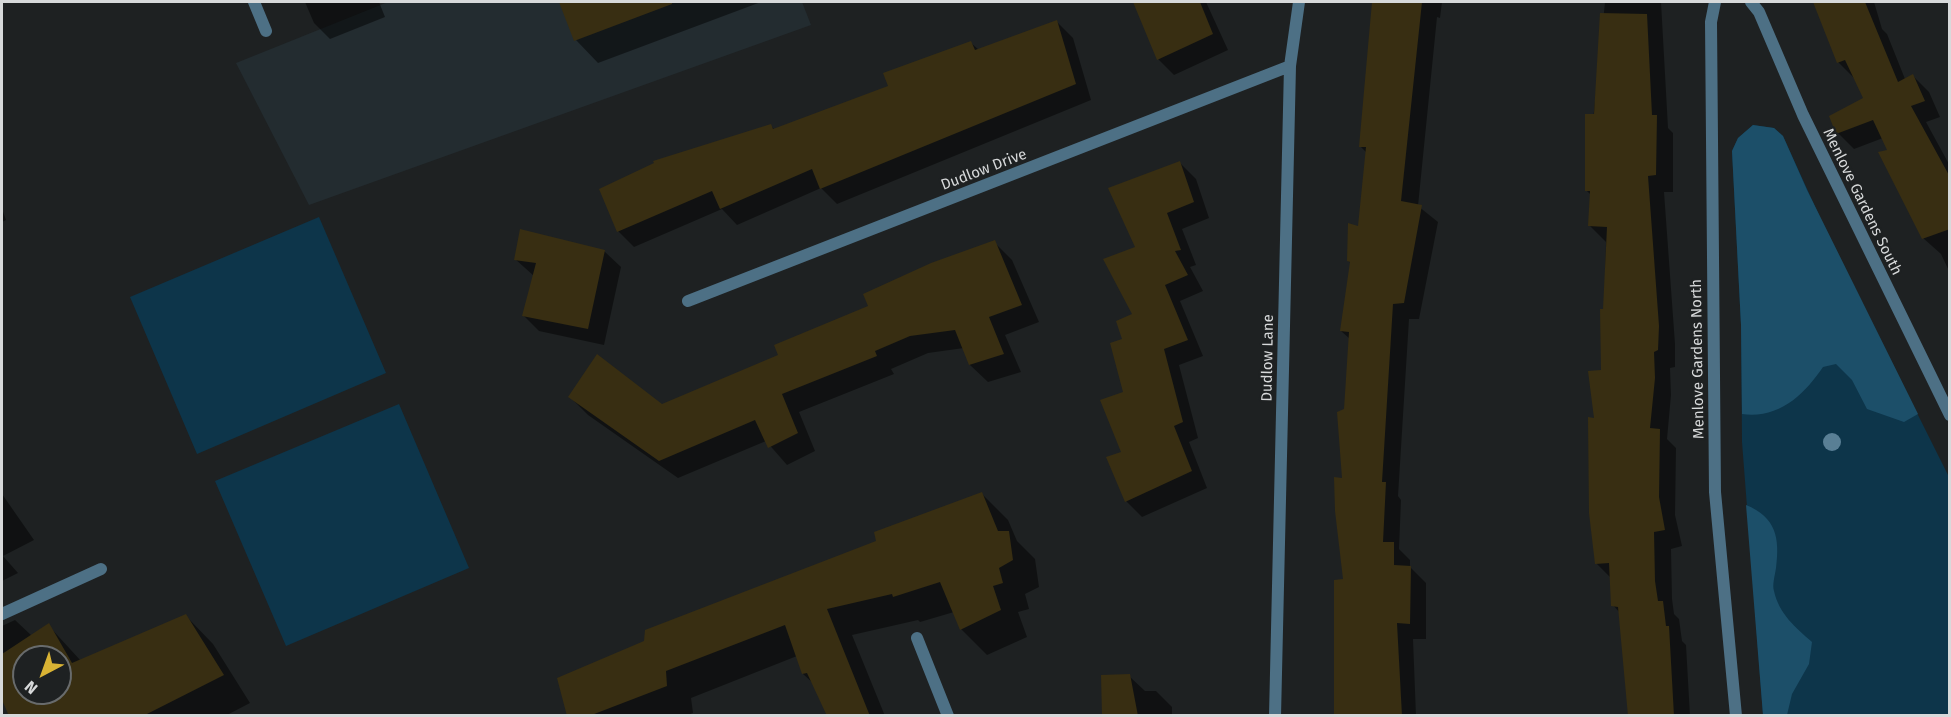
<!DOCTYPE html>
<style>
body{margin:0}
#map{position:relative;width:1951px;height:717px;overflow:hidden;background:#1e2122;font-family:"Fira Sans",sans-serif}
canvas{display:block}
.frame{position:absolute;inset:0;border:3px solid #d7d9da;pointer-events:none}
.north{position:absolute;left:12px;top:645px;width:60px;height:60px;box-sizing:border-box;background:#1e2122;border:2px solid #686b6c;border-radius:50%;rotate:221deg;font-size:16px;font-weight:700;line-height:24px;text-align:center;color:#d7d9da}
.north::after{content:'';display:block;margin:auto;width:21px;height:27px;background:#d9b334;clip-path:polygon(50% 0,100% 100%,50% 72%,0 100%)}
</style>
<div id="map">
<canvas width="1951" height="717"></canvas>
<div class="frame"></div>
<div class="north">N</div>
</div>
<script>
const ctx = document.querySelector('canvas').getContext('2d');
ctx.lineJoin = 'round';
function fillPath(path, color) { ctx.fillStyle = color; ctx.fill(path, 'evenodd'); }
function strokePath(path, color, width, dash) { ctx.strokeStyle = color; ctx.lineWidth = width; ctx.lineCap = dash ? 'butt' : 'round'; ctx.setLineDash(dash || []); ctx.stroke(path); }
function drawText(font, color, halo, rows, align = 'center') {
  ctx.font = font + ' "Fira Sans",sans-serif'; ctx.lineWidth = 4.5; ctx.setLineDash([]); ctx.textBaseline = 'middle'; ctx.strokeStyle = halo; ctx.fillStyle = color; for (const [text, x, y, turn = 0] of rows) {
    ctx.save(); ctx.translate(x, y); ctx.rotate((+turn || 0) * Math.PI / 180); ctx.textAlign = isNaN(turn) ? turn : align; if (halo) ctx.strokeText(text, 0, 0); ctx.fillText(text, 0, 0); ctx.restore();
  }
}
const built = new Path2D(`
 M 388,2 L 802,2 L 811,25 L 309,205 L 236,63 Z`);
const green = new Path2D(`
 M 1753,125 L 1774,128 L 1783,136 L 1828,235 L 1949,477 L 1949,715 L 1763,715 L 1742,442 L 1741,325 L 1732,151 L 1738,138 Z
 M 319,217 L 386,373 L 197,454 L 130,297 Z
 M 399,404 L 469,568 L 286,646 L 215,481 Z`);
const forest = new Path2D(`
 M 1753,125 L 1774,128 L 1783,136 L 1807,190 L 1918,414 L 1904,422 L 1867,409 L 1852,380 L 1836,364 L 1823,367 C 1804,395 1779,419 1742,414 L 1741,325 L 1732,151 L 1738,138 Z
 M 1746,505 C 1776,517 1780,538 1776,568 C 1775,575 1772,585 1774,591 C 1779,614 1796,628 1812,642 L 1809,664 L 1792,694 L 1787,715 L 1763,715 Z`);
const shadow = new Path2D(`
 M 305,2 L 379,2 L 385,17 L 330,39 L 314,23 Z
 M 561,2 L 761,2 L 598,63 L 576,40 Z
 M 1134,2 L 1206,2 L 1228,50 L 1174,75 L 1158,59 Z
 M 1386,2 L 1442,2 L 1440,18 L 1437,17 L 1418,206 L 1438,222 L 1419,319 L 1409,319 L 1398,496 L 1401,500 L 1399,549 L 1410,560 L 1410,567 L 1426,583 L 1426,639 L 1413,639 L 1416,716 L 1335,716 L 1344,580 L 1343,479 L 1350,339 L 1341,331 L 1352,264 L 1348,261 L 1359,228 L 1367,153 L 1360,146 Z
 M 1605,2 L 1661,2 L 1668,128 L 1673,133 L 1673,192 L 1664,192 L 1675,344 L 1675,367 L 1670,368 L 1671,395 L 1667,439 L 1676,448 L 1675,515 L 1682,546 L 1671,549 L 1672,599 L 1674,614 L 1679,619 L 1682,641 L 1686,645 L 1690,716 L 1629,716 L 1620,613 L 1613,605 L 1611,578 L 1596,563 L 1596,419 L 1603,371 L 1606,242 L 1589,225 L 1591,195 L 1586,190 Z
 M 1815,2 L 1874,2 L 1882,29 L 1887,34 L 1905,79 L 1913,76 L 1929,92 L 1940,117 L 1926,122 L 1950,166 L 1950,273 L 1941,254 L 1923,238 L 1883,138 L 1854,149 L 1838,133 L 1865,99 L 1854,78 L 1838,62 Z
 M 1057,22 L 1073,38 L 1091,100 L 837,204 L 821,188 L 737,225 L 722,209 L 634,247 L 618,231 L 770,125 L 775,130 L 890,87 L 971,43 L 979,50 Z
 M 1180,163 L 1196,179 L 1209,218 L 1182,229 L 1196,265 L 1190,267 L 1203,291 L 1180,301 L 1203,356 L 1179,365 L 1198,438 L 1189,442 L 1207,488 L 1142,517 L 1126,501 L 1123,453 L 1124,339 L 1134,315 L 1138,248 Z
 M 2,209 L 6,220 L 2,222 Z
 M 994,242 L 1012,260 L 1039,322 L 1005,335 L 1021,372 L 988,382 L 970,365 L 964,348 L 928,353 L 891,369 L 894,374 L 799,412 L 815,451 L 787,465 L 766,441 L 678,478 L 588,415 L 570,397 L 661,406 L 780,356 Z
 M 604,251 L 621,267 L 604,345 L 539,331 L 523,315 L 534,276 L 515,259 Z
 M 2,494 L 34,540 L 3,556 L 18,573 L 2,581 Z
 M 982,494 L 1008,520 L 1017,541 L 1035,559 L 1039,587 L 1025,594 L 1029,609 L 1018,612 L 1027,637 L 987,655 L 961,629 L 954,612 L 920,622 L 918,620 L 852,635 L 885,716 L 828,716 L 814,684 L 803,674 L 797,656 L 691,698 L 693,713 L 685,716 L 569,716 L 878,542 Z
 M 186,616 L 213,644 L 250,703 L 225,716 L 10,716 L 2,696 L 2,626 L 15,620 L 32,636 L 48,625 L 81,661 ZM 24,657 L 60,657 L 60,693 L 24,693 Z
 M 1129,676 L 1145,691 L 1156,691 L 1172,707 L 1172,716 L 1104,716 Z`);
const building = new Path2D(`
 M 559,2 L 672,2 L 672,4 L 574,41 Z
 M 1133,2 L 1200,2 L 1213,34 L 1157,60 Z
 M 1372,2 L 1422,2 L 1401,201 L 1422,205 L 1404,303 L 1393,304 L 1382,482 L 1386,482 L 1383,542 L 1394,542 L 1394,565 L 1411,566 L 1410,624 L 1397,623 L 1402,716 L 1334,716 L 1334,580 L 1343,579 L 1335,511 L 1334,477 L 1342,478 L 1337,412 L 1344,409 L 1349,332 L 1340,331 L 1350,262 L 1347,261 L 1348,223 L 1358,226 L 1366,147 L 1359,147 Z
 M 1813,2 L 1865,2 L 1898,82 L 1913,74 L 1925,101 L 1911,106 L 1950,177 L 1950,229 L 1922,239 L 1878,152 L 1887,150 L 1873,120 L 1836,134 L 1829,116 L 1863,98 L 1845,60 L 1837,63 Z
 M 1600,13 L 1647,14 L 1652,115 L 1657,115 L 1656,175 L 1648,176 L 1659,326 L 1658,350 L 1654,352 L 1655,378 L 1650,428 L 1660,429 L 1659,497 L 1665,530 L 1654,532 L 1655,581 L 1658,601 L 1663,601 L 1666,626 L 1669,626 L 1674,716 L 1628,716 L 1618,607 L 1611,606 L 1609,563 L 1595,564 L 1589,513 L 1588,417 L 1594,418 L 1588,371 L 1601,370 L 1600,309 L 1603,309 L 1607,227 L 1588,226 L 1590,191 L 1585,191 L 1585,114 L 1594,114 Z
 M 1057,20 L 1076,84 L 820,189 L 812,169 L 720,209 L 712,191 L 617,232 L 599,189 L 654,163 L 653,161 L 771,124 L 773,129 L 888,86 L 883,73 L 971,41 L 975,50 Z
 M 1180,161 L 1194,202 L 1167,213 L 1181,250 L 1175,251 L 1188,275 L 1165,285 L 1188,340 L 1164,349 L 1183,422 L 1174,426 L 1192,471 L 1125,502 L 1106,457 L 1121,452 L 1100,400 L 1123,392 L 1110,343 L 1122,339 L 1116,321 L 1132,314 L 1103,259 L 1135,247 L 1108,188 Z
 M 520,229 L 605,250 L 588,329 L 522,316 L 536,263 L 514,260 Z
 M 995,240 L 1022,305 L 989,317 L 1004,354 L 969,365 L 955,330 L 910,336 L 875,351 L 877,356 L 782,394 L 798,433 L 768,448 L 755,420 L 659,461 L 568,397 L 597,354 L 662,404 L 778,355 L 774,345 L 868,306 L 863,294 L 931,263 Z
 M 982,492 L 998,531 L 1009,531 L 1013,560 L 999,568 L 1003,583 L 993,586 L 1001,610 L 960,630 L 940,582 L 893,597 L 892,594 L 827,609 L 870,716 L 827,716 L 807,673 L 802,674 L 785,625 L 666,671 L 667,686 L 589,716 L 567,716 L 557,678 L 644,641 L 645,630 L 876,541 L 874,532 Z
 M 186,614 L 224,675 L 143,716 L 9,716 L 2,700 L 2,654 L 49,623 L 72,663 ZM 24,657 L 60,657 L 60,693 L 24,693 Z
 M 1130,674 L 1138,716 L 1102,716 L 1101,675 Z`);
const lane = new Path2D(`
 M 2,614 L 101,569`);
const street = new Path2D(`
 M 254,2 L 266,31
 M 1715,2 L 1711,22 L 1715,492 L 1736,716
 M 1751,2 L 1759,12 L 1803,115 L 1950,415
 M 688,301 L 1290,66
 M 917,638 L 948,716
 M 1275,716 L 1290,66 L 1299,2`);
const trees = [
 [1832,442]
];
const streetNames = [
 ["Dudlow Drive",984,170,-21],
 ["Menlove Gardens South",1862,202,64],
 ["Dudlow Lane",1268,358,-89],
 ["Menlove Gardens North",1698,359,-91]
];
fillPath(built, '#232c30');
fillPath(green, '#0d354a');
fillPath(forest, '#1c4f69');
fillPath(shadow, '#0007');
fillPath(building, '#382e12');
strokePath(lane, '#4d7085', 12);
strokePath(street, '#4d7085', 12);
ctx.fillStyle = '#597f95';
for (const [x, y] of trees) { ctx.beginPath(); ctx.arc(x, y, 9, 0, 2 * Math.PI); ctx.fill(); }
drawText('15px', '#d7d9da', '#1e2122', streetNames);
</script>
